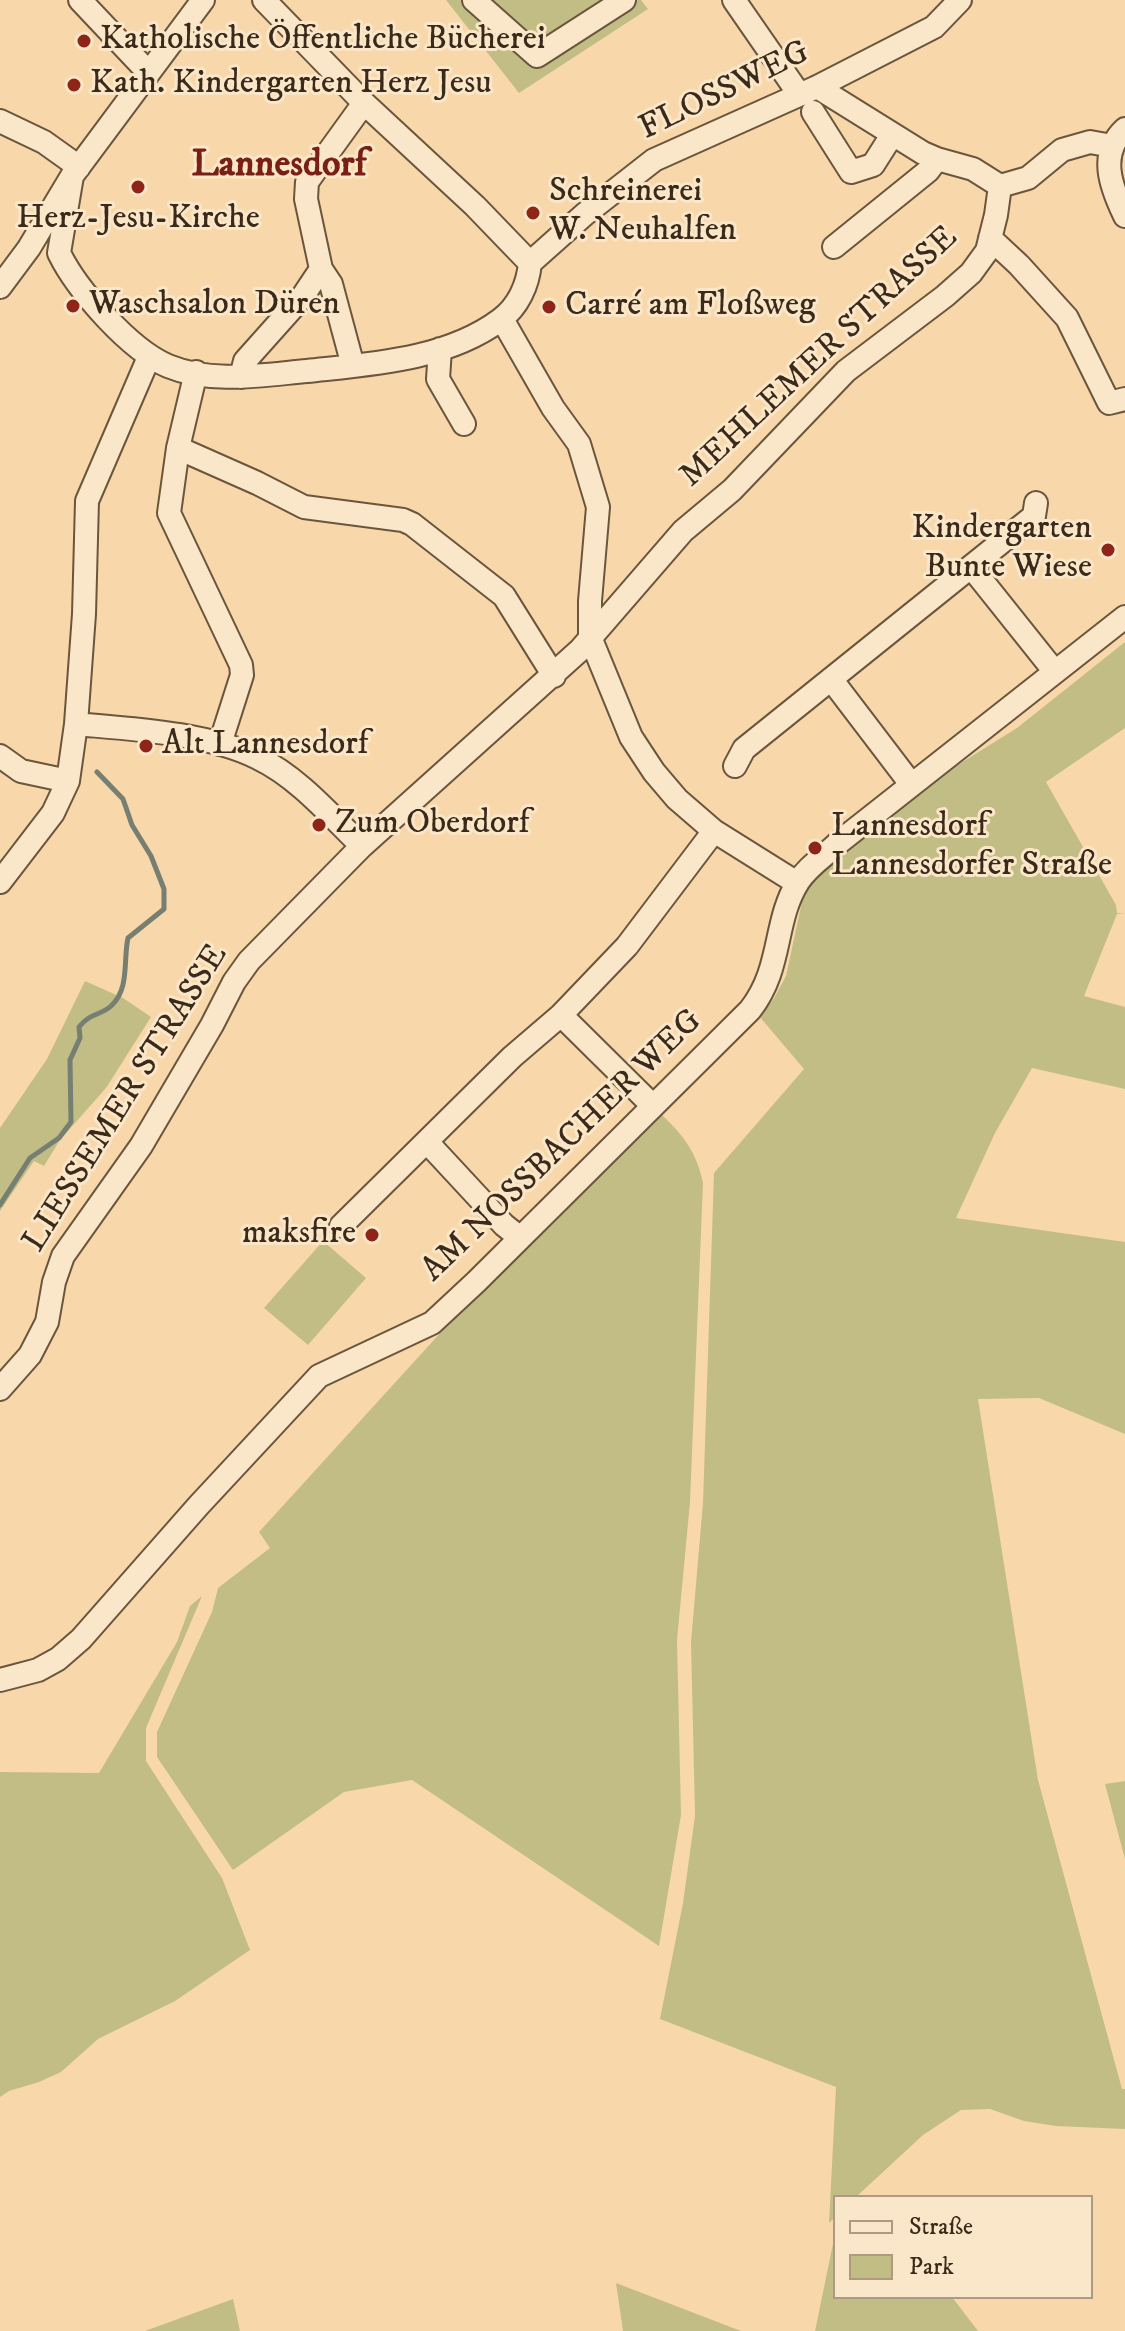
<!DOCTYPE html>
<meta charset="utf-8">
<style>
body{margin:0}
#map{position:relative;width:1125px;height:2331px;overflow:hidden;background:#f8d8aa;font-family:"IM FELL DW Pica",serif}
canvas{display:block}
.legend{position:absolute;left:833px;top:2195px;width:260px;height:104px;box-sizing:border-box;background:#fae6c8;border:2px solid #ae9a82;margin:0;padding:10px 14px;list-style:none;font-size:24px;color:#3b2919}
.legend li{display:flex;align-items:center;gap:16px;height:40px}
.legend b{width:40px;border:2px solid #ae9a82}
</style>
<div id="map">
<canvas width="1125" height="2331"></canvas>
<ul class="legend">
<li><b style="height:10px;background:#fae6c8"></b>Straße</li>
<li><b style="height:22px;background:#c2bd85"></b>Park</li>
</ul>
</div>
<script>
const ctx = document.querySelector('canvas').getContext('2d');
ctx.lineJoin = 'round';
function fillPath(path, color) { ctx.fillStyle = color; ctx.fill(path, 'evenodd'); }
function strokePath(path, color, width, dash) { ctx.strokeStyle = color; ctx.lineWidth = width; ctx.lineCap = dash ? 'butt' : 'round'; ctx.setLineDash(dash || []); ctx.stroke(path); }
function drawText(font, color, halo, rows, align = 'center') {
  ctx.font = font + ' "IM FELL DW Pica",serif'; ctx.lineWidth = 6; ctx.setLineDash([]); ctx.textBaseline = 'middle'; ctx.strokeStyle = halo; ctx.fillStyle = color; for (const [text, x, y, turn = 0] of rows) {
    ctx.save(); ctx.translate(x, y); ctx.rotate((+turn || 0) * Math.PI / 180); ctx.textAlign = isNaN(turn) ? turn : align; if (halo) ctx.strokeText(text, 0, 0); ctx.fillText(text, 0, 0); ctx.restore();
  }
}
const green = new Path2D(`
 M 446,0 L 641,0 L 648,9 L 519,93 Z
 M 1125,642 L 1125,728 L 1046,782 L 1116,905 L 1117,913 L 1125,913 L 1117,914 L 1084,996 L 1125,1007 L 1125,1089 L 1032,1068 L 995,1133 L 956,1218 L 1125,1242 L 1125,1434 L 1039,1398 L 978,1399 L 1038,1780 L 1122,2089 L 1125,2089 L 1125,2129 L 1056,2126 L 1024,2121 L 990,2109 L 961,2110 L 923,2135 L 856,2197 L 835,2197 L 835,2217 L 829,2223 L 836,2087 L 660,2019 L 683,1903 L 695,1816 L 691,1642 L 703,1503 L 714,1173 L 804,1069 L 759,1016 L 773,1000 L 786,976 L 803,897 L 820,868 L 927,784 L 1017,728 Z
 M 85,981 L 123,998 L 151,1017 L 106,1088 L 60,1140 L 44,1166 L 34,1161 L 0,1211 L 0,1128 L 47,1059 Z
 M 662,1115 C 684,1136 697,1153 703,1183 L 690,1502 L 677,1640 L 681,1815 L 659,1946 L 412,1780 L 344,1792 L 233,1870 L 157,1757 L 157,1732 L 212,1612 L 218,1588 L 270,1548 L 259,1532 L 443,1330 Z
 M 323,1241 L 366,1278 L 308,1345 L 264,1308 Z
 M 202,1596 L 146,1728 L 146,1761 L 222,1878 L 250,1950 L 175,2001 L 98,2039 L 61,2072 L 39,2082 L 9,2091 L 0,2097 L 0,1772 L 99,1773 L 177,1642 L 190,1606 Z
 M 1125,1781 L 1125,1859 L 1105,1784 Z
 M 835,2234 L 835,2297 L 952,2297 L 978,2331 L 815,2331 Z
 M 616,2283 L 741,2331 L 623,2331 Z
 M 233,2299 L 240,2331 L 145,2331 Z`);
const stream = new Path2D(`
 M 0,1205 L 30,1158 L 59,1138 L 71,1122 L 70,1060 L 80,1038 L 79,1027 C 91,1012 100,1016 111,1006 C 130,989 123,960 128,938 L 164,909 L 164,889 L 151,856 L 132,825 L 123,799 L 97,772`);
const minor = new Path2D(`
 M 80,0 L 148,72
 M 474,0 L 537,56 L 624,0
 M 734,0 L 799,94
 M 817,87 L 923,153 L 937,159 L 973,169 L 1000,186
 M 813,112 L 851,172 L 873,165 L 892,135
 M 0,121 L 44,142 L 79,167
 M 1125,129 C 1098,154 1111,187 1125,216
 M 72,176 L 59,253 C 77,290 130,350 168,366 C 211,384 262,375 307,371 C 371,364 446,360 500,320 C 518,307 528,285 530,263 L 475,206 L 364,103 L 264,0
 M 990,238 L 1019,265 L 1067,318 L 1109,403 L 1125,399
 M 834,247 L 928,171 L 937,159
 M 530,263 L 585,214 L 654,160 L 817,87 L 934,27 L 960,0
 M 321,269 L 331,284 L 353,366
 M 0,287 L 29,248 L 72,176 L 203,0
 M 502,319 L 553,408 L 579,444 L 598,507 L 590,601 L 590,637 L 631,737 L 654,772 L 677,799 L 714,831 L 797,883
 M 440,349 L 438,379 L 464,424
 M 196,372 L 178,448 L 169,513 L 241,665 L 242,675 L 220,744
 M 241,377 L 245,361 L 303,296 L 321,269 L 306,199 L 307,182 L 364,103
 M 178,448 L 257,483 L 304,507 L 403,520 L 412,524 L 504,596 L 554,676
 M 972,568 L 1055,672
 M 831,679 L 911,784
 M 76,724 C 131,729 209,733 258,758 C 298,777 331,816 362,846
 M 0,756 L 21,771 L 68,781
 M 735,766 L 744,749 L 1034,516 L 1036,503
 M 0,882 L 53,813 L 68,781 L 76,724 L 84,614 L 87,501 L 149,357
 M 561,1015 L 653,1106
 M 427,1142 L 504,1225 L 519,1237
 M 341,1226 L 512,1057 L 561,1015 L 627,946 L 714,831
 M 0,1389 L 30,1355 L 47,1322 L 54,1282 L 63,1256 L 141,1146 L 212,1025 L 234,982 L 249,961 L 362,846 L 580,650 L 683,531 L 732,490 L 846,371 L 945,296 L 971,273 L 987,251 L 996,215 L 1000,186 L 1028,178 L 1062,150 L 1090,142 L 1112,146
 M 0,1680 L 38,1670 L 58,1659 L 81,1639 L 199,1505 L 319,1376 L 432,1323 L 476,1282 L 750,1010 C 783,968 773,922 798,882 C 808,866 825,856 838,843 L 1125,617`);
const markers = [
 [84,41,8,"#8f2418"],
 [74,85,8,"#8f2418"],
 [138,187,8,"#8f2418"],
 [533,213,8,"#8f2418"],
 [73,306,8,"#8f2418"],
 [549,307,8,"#8f2418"],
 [1108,550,8,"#8f2418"],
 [146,746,8,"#8f2418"],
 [319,825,8,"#8f2418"],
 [815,848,8,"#8f2418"],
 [372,1235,8,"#8f2418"]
];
const poiNames = [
 ["Katholische Öffentliche Bücherei",100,41],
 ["Kath. Kindergarten Herz Jesu",90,85],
 ["Schreinerei",549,193],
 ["W. Neuhalfen",549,232],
 ["Herz-Jesu-Kirche",138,220,"center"],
 ["Waschsalon Düren",89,306],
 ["Carré am Floßweg",565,307],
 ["Kindergarten",1092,530,"right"],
 ["Bunte Wiese",1092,569,"right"],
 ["Alt Lannesdorf",162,746],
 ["Zum Oberdorf",335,825],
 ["Lannesdorf",831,828],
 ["Lannesdorfer Straße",831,867],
 ["maksfire",356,1235,"right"]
];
const streetNames = [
 ["FLOSSWEG",725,92,-26],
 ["MEHLEMER STRASSE",820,358,-43],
 ["LIESSEMER STRASSE",127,1099,-58],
 ["AM NOSSBACHER WEG",563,1147,-44]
];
const quarterNames = [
 ["Lannesdorf",279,167]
];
fillPath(green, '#c2bd85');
strokePath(stream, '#767f71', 5);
strokePath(minor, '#6a553d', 26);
strokePath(minor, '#fae6c8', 22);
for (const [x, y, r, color] of markers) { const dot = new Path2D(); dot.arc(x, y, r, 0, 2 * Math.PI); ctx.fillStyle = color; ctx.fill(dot); strokePath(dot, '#fae6c8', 3); }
drawText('34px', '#3b2919', '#fae6c8', poiNames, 'left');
drawText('34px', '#3b2919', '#fae6c8', streetNames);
drawText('bold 38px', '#7a1f14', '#fae6c8', quarterNames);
</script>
